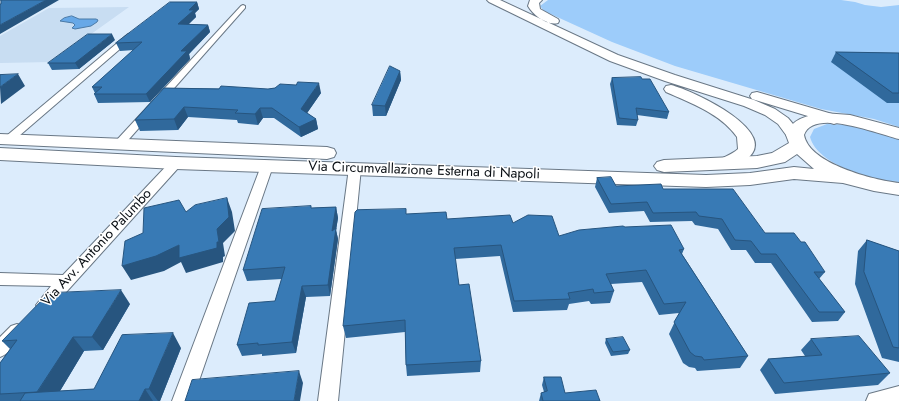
<!DOCTYPE html>
<style>
body{margin:0}
canvas{display:block;background:#dcecfc}
</style>
<canvas width="899" height="401"></canvas>
<script>
const ctx = document.querySelector('canvas').getContext('2d');
ctx.lineJoin = 'round';
function fillPath(path, color) { ctx.fillStyle = color; ctx.fill(path, 'evenodd'); }
function strokePath(path, color, width, dash) { ctx.strokeStyle = color; ctx.lineWidth = width; ctx.lineCap = dash ? 'butt' : 'round'; ctx.setLineDash(dash || []); ctx.stroke(path); }
function drawText(font, color, halo, rows, align = 'center') {
  ctx.font = font + ' Jost,sans-serif'; ctx.lineWidth = 3; ctx.setLineDash([]); ctx.textBaseline = 'middle'; ctx.strokeStyle = halo; ctx.fillStyle = color; for (const [text, x, y, turn = 0] of rows) {
    ctx.save(); ctx.translate(x, y); ctx.rotate((+turn || 0) * Math.PI / 180); ctx.textAlign = isNaN(turn) ? turn : align; if (halo) ctx.strokeText(text, 0, 0); ctx.fillText(text, 0, 0); ctx.restore();
  }
}
const built = new Path2D(`
 M 129,7 L 52,62 L 0,63 L 0,36 L 49,8 Z`);
const green = new Path2D(`
 M 548,0 L 841,0 L 855,2 L 865,5 L 881,7 L 899,5 L 899,127 L 874,119 L 821,109 L 675,66 L 612,42 L 544,11 L 540,6 Z
 M 827,124 L 858,125 L 899,138 L 899,182 C 874,181 817,165 810,137 L 814,129 Z`);
const water = new Path2D(`
 M 72,16 L 79,19 L 96,19 L 98,20 L 97,22 L 91,26 L 75,29 L 72,28 L 75,25 L 73,23 L 60,21 L 64,18 Z`);
const minor = new Path2D(`
 M 243,5 L 245,6 L 245,8 L 122,147 L 114,147 L 112,145 L 114,143 L 241,6 Z
 M 128,34 L 134,34 L 135,36 L 12,142 L 4,142 L 2,140 L 4,138 Z
 M 176,159 L 180,160 L 182,163 L 180,166 L 50,310 L 44,312 L 38,310 L 36,305 L 51,286 L 0,285 L 0,273 L 63,275 L 172,160 Z
 M 267,162 L 271,163 L 273,166 L 192,401 L 172,401 L 261,166 L 263,163 Z
 M 355,164 L 359,165 L 361,168 L 338,401 L 318,401 L 349,168 L 351,165 Z
 M 17,324 L 23,326 L 26,331 C 21,341 10,353 0,357 L 0,337 L 11,326 Z
 M 899,386 L 899,401 L 866,401 L 869,394 Z`);
const secondary = new Path2D(`
 M 487,0 L 500,0 L 618,55 L 675,75 L 754,100 L 775,109 L 788,118 L 803,136 L 801,139 L 795,141 L 789,139 L 778,124 L 765,115 L 744,106 L 665,81 L 610,61 L 489,2 Z
 M 530,0 L 542,0 L 539,3 L 540,9 L 558,19 L 559,21 L 558,23 C 547,26 533,15 528,6 Z
 M 671,85 C 692,90 787,134 744,161 C 736,166 727,170 718,168 L 715,164 C 720,157 731,156 738,149 L 737,137 C 721,114 691,103 666,92 L 664,89 L 666,86 Z
 M 757,92 L 839,116 L 842,119 L 839,122 L 834,124 L 752,99 L 750,96 L 752,93 Z`);
const primary = new Path2D(`
 M 823,113 L 850,115 L 899,128 L 899,139 C 881,135 813,107 804,135 C 809,164 874,180 899,183 L 899,195 L 874,191 L 843,183 L 794,179 L 750,185 L 706,187 L 176,169 L 0,160 L 0,148 L 176,157 L 706,175 L 750,173 L 794,167 L 814,169 L 797,154 L 785,162 L 757,168 L 664,172 L 657,170 L 654,166 L 657,162 L 664,160 L 757,156 L 772,153 L 789,143 L 786,135 C 792,118 807,116 823,113 Z
 M 0,134 L 327,147 L 334,149 L 336,153 L 334,157 L 327,159 L 0,144 Z`);
const wall = new Path2D(`
 M 197,2 L 199,9 L 195,13 L 196,17 L 188,24 L 208,25 L 210,32 L 189,54 L 190,59 L 150,102 L 98,103 L 94,94 L 95,93 L 92,87 L 134,50 L 120,51 L 116,43 Z
 M 115,40 L 79,69 L 52,70 L 48,63 Z
 M 836,52 L 899,53 L 899,103 L 887,103 L 831,62 Z
 M 400,71 L 401,80 L 386,116 L 373,116 L 372,105 Z
 M 612,78 L 642,79 L 669,112 L 667,119 L 637,115 L 638,120 L 636,126 L 617,125 L 610,84 Z
 M 296,85 L 321,93 L 307,113 L 316,119 L 318,129 L 301,137 L 274,118 L 263,118 L 258,125 L 238,123 L 237,120 L 188,117 L 178,130 L 140,131 L 135,120 L 164,88 L 268,89 Z
 M 597,178 L 616,186 L 663,189 L 765,233 L 825,272 L 819,279 L 845,312 L 838,321 L 812,322 L 771,263 L 755,263 L 746,250 L 731,250 L 718,229 L 695,225 L 692,221 L 650,222 L 644,211 L 609,213 L 595,187 Z
 M 336,207 L 338,218 L 336,230 L 338,239 L 330,296 L 306,297 L 296,353 L 262,356 L 262,354 L 242,356 L 237,345 L 275,301 L 282,279 L 247,281 L 243,270 L 312,208 Z
 M 407,214 L 447,219 L 513,223 L 559,236 L 625,227 L 684,249 L 682,254 L 748,356 L 740,368 L 697,371 L 695,368 L 689,367 L 683,363 L 669,334 L 679,313 L 659,315 L 642,282 L 611,284 L 614,291 L 610,303 L 591,304 L 589,301 L 569,304 L 567,310 L 513,312 L 500,256 L 455,259 L 459,285 L 481,361 L 480,372 L 407,376 L 406,365 L 405,332 L 346,338 L 343,326 Z
 M 867,240 L 899,251 L 899,362 L 882,358 L 855,284 L 858,251 Z
 M 130,304 L 103,350 L 84,351 L 60,391 L 94,389 L 181,348 L 160,401 L 0,401 L 0,363 L 10,349 L 2,341 Z
 M 606,339 L 630,350 L 628,354 L 611,356 L 605,343 Z
 M 811,339 L 890,373 L 878,385 L 775,394 L 760,370 L 768,359 L 805,356 L 801,350 Z
 M 544,377 L 565,393 L 600,401 L 539,401 L 541,393 L 544,392 L 542,385 Z`);
const shadedWall = new Path2D(`
 M 46,0 L 59,0 L 0,34 L 0,25 Z
 M 197,2 L 199,9 L 195,13 L 196,17 L 181,32 L 178,24 L 189,10 Z
 M 208,25 L 210,32 L 189,54 L 190,59 L 150,102 L 146,94 L 181,51 Z
 M 112,34 L 115,40 L 79,69 L 75,63 Z
 M 400,71 L 401,80 L 386,116 L 385,106 Z
 M 18,74 L 25,86 L 1,104 L 0,87 Z
 M 319,83 L 321,93 L 303,119 L 301,109 Z
 M 184,107 L 188,117 L 178,130 L 174,119 Z
 M 260,108 L 263,118 L 258,125 L 255,114 Z
 M 316,119 L 318,129 L 301,137 L 299,127 Z
 M 227,198 L 232,212 L 235,231 L 223,243 L 225,256 L 223,257 L 223,262 L 186,273 L 181,262 L 164,271 L 131,280 L 122,266 L 179,245 L 217,242 L 217,229 Z
 M 336,207 L 338,218 L 336,230 L 338,239 L 330,296 L 328,285 L 332,231 Z
 M 302,286 L 306,297 L 296,353 L 292,342 Z
 M 121,290 L 130,304 L 103,350 L 92,337 Z
 M 173,333 L 181,348 L 160,401 L 158,401 L 149,389 Z
 M 73,337 L 84,351 L 54,401 L 37,393 Z
 M 299,371 L 303,383 L 300,401 L 294,401 Z
 M 145,389 L 153,401 L 139,401 Z`);
const building = new Path2D(`
 M 0,0 L 46,0 L 0,25 L 0,4 L 1,4 L 1,0 Z
 M 170,2 L 197,2 L 189,10 L 194,10 L 178,24 L 208,25 L 181,51 L 187,51 L 146,94 L 94,94 L 102,87 L 92,87 L 142,42 L 116,43 Z
 M 88,34 L 112,34 L 75,63 L 48,63 Z
 M 836,52 L 899,53 L 899,93 L 893,93 Z
 M 390,66 L 400,71 L 385,106 L 372,105 Z
 M 18,74 L 0,87 L 0,75 Z
 M 641,77 L 642,79 L 650,79 L 669,112 L 636,108 L 638,120 L 619,118 L 612,78 Z
 M 298,82 L 319,83 L 301,109 L 316,119 L 299,127 L 272,108 L 260,108 L 255,114 L 235,113 L 238,110 L 184,107 L 174,119 L 135,120 L 164,88 L 219,89 L 221,86 L 268,89 L 275,88 L 280,84 L 296,85 Z
 M 611,177 L 616,186 L 661,184 L 663,189 L 733,189 L 765,233 L 794,233 L 801,242 L 805,242 L 825,272 L 814,272 L 845,312 L 819,312 L 776,254 L 761,254 L 751,241 L 735,240 L 722,219 L 699,216 L 696,212 L 653,213 L 647,202 L 611,204 L 597,178 Z
 M 227,198 L 229,217 L 217,229 L 219,242 L 217,242 L 217,248 L 179,258 L 179,245 L 156,256 L 122,266 L 125,241 L 143,233 L 144,208 L 179,200 L 186,212 L 195,205 Z
 M 311,206 L 311,208 L 336,207 L 332,231 L 336,228 L 328,285 L 302,286 L 292,342 L 258,345 L 258,343 L 237,345 L 249,303 L 275,301 L 285,267 L 243,270 L 262,209 Z
 M 406,209 L 406,214 L 446,212 L 447,219 L 510,215 L 513,223 L 528,215 L 552,216 L 559,236 L 579,230 L 623,226 L 625,227 L 671,225 L 684,249 L 679,250 L 748,356 L 704,360 L 702,357 L 695,356 L 690,352 L 674,322 L 686,302 L 664,304 L 646,270 L 606,274 L 614,291 L 594,293 L 593,289 L 568,293 L 570,299 L 514,301 L 501,245 L 454,248 L 459,285 L 469,284 L 481,361 L 406,365 L 405,320 L 343,326 L 355,212 L 357,210 Z
 M 867,240 L 899,251 L 899,348 L 893,347 L 864,272 Z
 M 121,290 L 92,337 L 73,337 L 37,392 L 0,394 L 0,363 L 17,340 L 2,341 L 49,293 Z
 M 173,333 L 149,389 L 145,389 L 139,401 L 20,401 L 25,393 L 94,389 L 122,335 Z
 M 859,336 L 890,373 L 784,383 L 768,359 L 822,355 L 811,339 Z
 M 623,337 L 630,350 L 613,352 L 606,339 Z
 M 299,371 L 294,401 L 185,401 L 192,380 Z
 M 544,377 L 561,377 L 565,393 L 596,390 L 600,401 L 543,401 L 541,393 L 547,391 Z`);
const streetNames = [
 ["Via Circumvallazione Esterna di Napoli",424,171,2],
 ["Via Avv. Antonio Palumbo",97,248,-47]
];
fillPath(built, '#c8ddf2');
fillPath(green, '#9dccfa');
fillPath(water, '#67a8e7');
strokePath(water, '#4b7aa7', 1);
strokePath(minor, '#6a7886', 2);
strokePath(secondary, '#6a7886', 2);
strokePath(primary, '#6a7886', 2);
fillPath(minor, '#fff');
fillPath(secondary, '#fff');
fillPath(primary, '#fff');
fillPath(wall, '#30699c');
fillPath(shadedWall, '#27557f');
fillPath(building, '#387ab5');
strokePath(building, '#27557f', 1);
drawText('14px', '#090e13', '#fff', streetNames);
</script>
